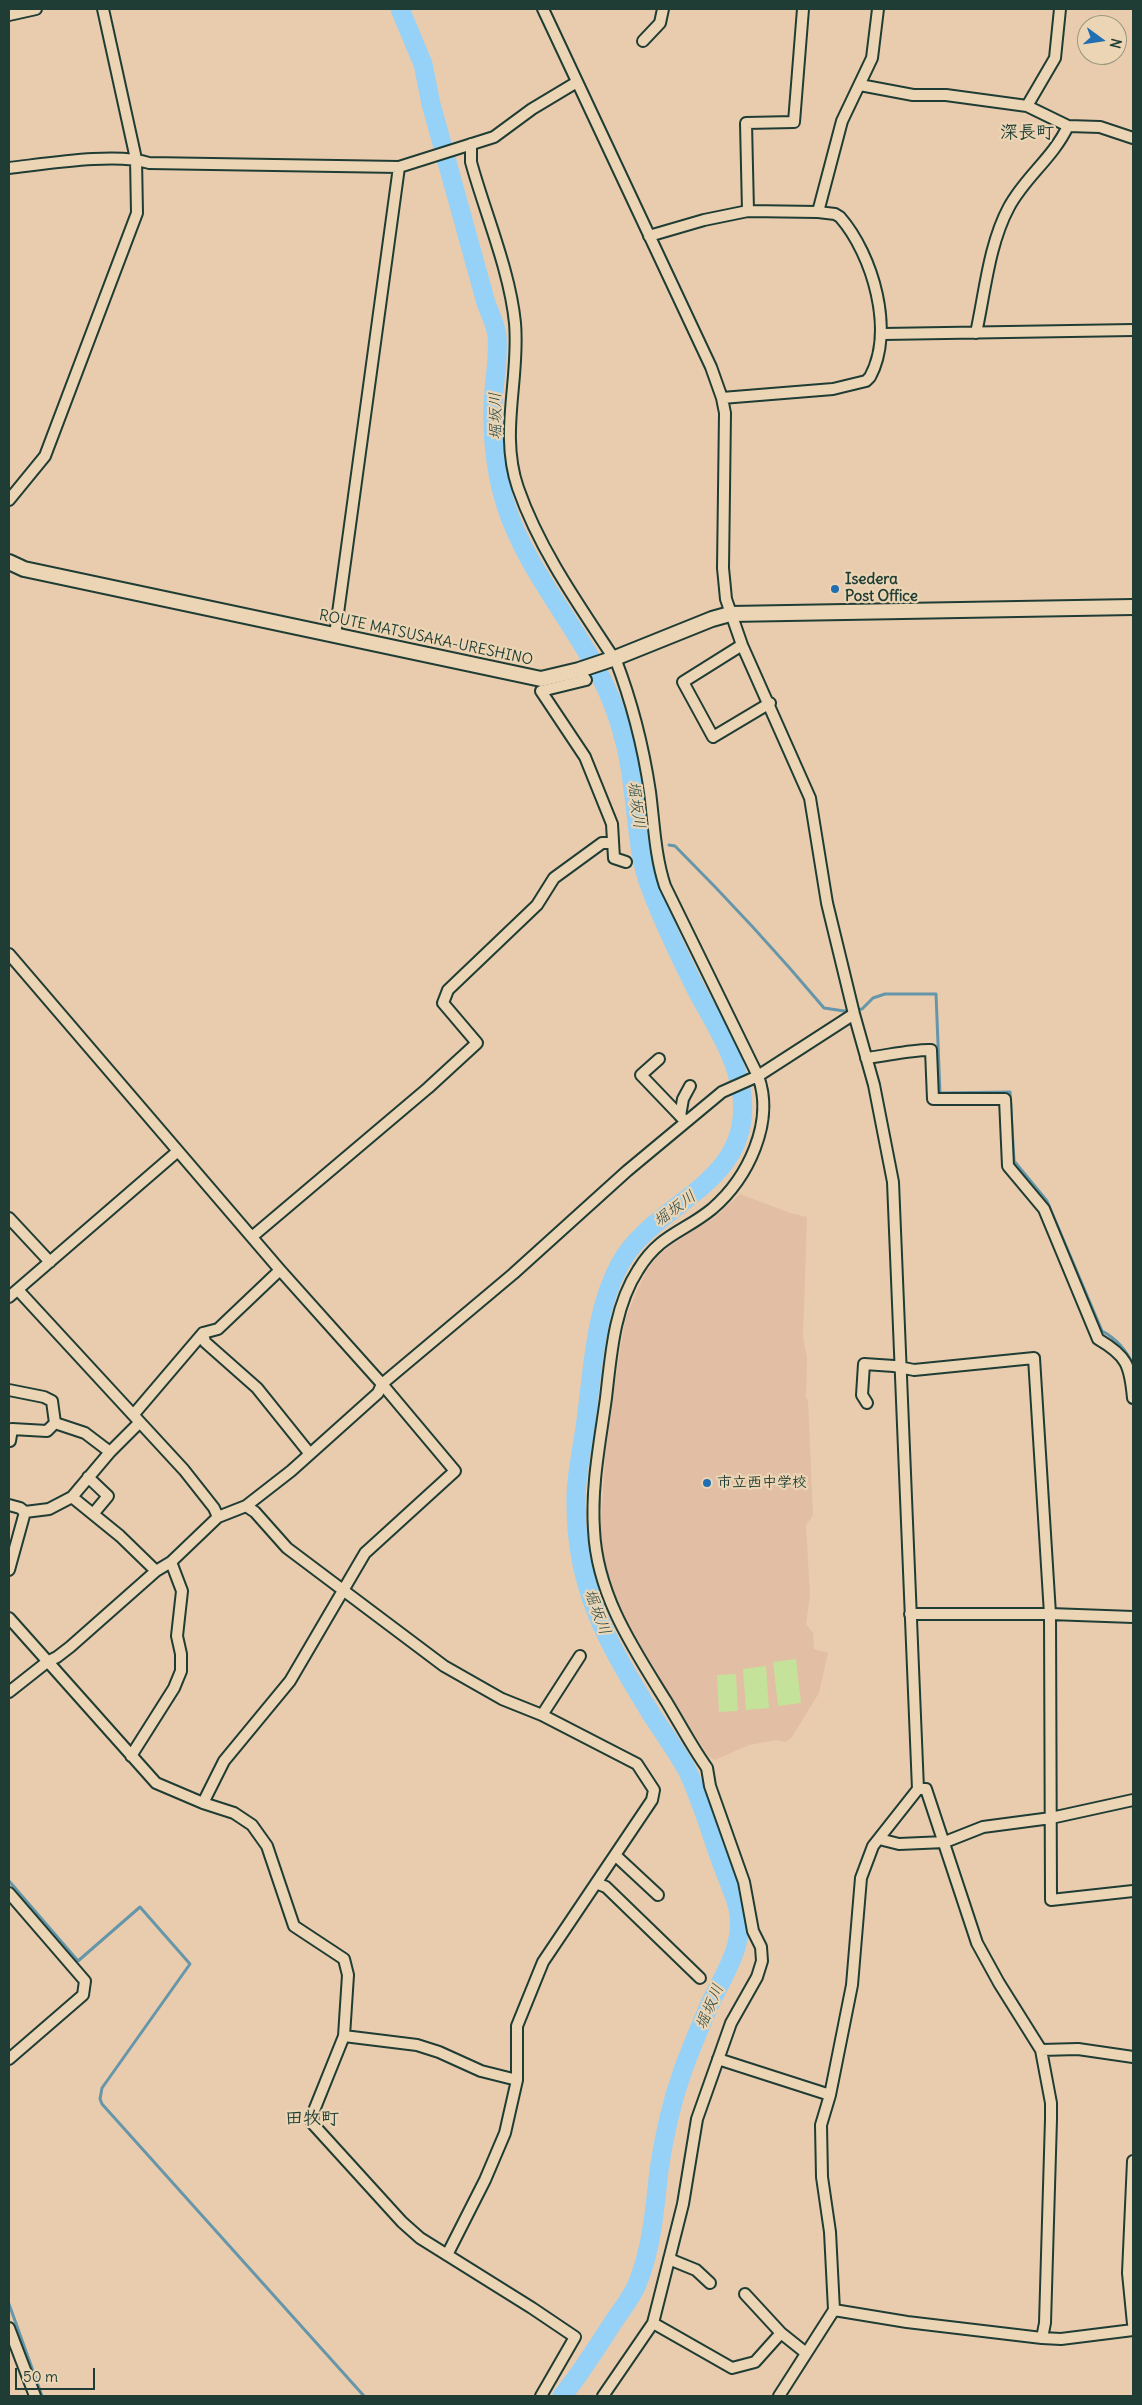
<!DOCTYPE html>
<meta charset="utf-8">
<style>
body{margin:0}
#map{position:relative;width:1142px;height:2405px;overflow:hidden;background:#e9ccae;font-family:Delius,sans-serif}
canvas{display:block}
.frame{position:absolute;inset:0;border:10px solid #1f3d34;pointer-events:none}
.north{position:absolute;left:1077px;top:15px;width:50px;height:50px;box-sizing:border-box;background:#ecd5b4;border:1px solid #9a9881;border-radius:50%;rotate:104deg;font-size:14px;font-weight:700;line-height:20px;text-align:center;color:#1f3d34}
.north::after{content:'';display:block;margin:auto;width:18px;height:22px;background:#1f6fb2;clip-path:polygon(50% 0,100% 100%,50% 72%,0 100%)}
.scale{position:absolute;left:15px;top:2368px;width:80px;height:22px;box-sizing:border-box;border:2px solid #1f3d34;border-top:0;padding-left:6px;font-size:15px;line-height:18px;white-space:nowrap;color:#1f3d34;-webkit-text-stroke:4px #ecd5b4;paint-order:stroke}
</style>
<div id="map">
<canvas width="1142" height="2405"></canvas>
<div class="frame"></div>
<div class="north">N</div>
<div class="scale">50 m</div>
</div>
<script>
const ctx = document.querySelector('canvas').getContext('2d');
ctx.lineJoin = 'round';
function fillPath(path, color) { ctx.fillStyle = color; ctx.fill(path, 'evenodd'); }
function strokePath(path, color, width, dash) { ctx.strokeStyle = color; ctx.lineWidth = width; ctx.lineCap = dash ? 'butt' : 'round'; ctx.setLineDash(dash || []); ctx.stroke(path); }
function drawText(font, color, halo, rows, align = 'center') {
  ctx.font = font + ' Delius,"Klee One",sans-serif'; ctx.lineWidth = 4.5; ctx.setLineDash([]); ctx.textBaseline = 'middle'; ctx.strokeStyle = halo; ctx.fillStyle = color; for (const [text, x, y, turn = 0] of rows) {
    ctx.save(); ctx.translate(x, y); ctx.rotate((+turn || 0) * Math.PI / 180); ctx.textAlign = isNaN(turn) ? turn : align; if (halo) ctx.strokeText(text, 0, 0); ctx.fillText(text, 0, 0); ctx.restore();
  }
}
const built = new Path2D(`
 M 740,1194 L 790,1213 L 807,1217 L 803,1337 L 807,1358 L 806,1398 L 808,1400 L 813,1515 L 806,1525 L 810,1595 L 806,1624 L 813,1633 L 814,1649 L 828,1653 L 819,1693 L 792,1737 L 786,1742 L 777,1740 L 749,1745 L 715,1760 L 709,1757 L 663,1686 L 626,1620 L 609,1579 L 600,1536 L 605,1459 L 613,1393 L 625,1320 L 637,1291 L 647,1270 L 659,1254 L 696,1228 L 713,1219 Z`);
const green = new Path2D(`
 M 796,1659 L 801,1703 L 778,1706 L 773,1662 Z
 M 766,1666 L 769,1708 L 746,1710 L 743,1669 Z
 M 736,1674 L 738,1711 L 719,1712 L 717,1675 Z`);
const stream = new Path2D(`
 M 669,845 L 675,846 C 727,898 777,952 824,1008 L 844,1011 L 862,1009 L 873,998 L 885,994 L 936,994 L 940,1093 L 1010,1092 L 1014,1161 L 1047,1201 L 1102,1331 C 1117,1339 1126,1349 1133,1365
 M 9,1881 L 78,1961 L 140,1907 L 190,1964 L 102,2088 L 100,2099 L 102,2104 L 364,2396
 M 9,2304 L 42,2396`);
const river = new Path2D(`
 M 400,9 L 423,64 L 431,104 L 486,303 C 490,314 496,325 497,336 C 499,358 494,382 493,404 C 492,438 496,474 506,506 C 530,580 587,635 614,707 C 625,736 631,766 634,797 C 638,826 639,858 650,887 C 663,922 680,957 697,991 C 714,1023 738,1059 742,1096 C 752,1186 653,1202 620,1264 C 595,1310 593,1369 586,1420 C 583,1446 576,1473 576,1499 C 575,1587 606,1640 650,1712 C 662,1731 676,1750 687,1770 C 700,1797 709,1827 719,1856 C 724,1870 730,1884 735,1898 C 750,1940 725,1971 709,2006 C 700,2027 691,2048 683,2070 C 672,2101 664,2136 659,2170 C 655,2207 652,2247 638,2282 C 633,2296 622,2309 614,2321 C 597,2347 582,2372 562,2396`);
const street = new Path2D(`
 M 543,9 L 711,367 L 722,398 L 725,413 L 723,568 L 726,599 L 742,645 L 810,798 L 827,903 L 854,1014 L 874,1085 L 893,1182 L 918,1789 L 873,1846 L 861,1878 L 852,1985 L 830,2095 L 821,2125 L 822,2177 L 830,2232 L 834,2310 L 779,2396
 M 9,15 L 36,9
 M 643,41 L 660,23 L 663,9
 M 860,85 L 913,95 L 946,95 L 1027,106 L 1068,126
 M 1027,106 L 1055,58 L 1060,9
 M 471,144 L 471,162 C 485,213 510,271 515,323 C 520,379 499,433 518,488 C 539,548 576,601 611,654 L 615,658 C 632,702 643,745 650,792 C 654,823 655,856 665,886 L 758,1076 C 775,1122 748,1178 712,1209 C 684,1232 660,1234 638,1270 C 614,1307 611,1355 606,1398 C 600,1442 591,1486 594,1530 C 597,1595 633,1648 666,1701 C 680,1724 692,1747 707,1768 L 710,1786 L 744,1882 L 753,1931 L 761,1947 L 762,1961 L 757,1977 L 731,2023 L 697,2119 L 683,2204 L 653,2323 L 603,2396
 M 9,168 C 45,164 117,152 149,163 L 399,167 L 494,137 L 532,109 L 577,82
 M 748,211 L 746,123 L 794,122 L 803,9
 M 818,212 L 842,121 L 872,58 L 878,9
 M 649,236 L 704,220 L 748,211 L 818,212 L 835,214 L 840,217 C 873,255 895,331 870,377 L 866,381 L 833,389 L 722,398
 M 976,333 C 985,292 989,244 1009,207 C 1025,177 1053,158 1068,126 L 1100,127 L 1133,138
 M 883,334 L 1133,330
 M 9,500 L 45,456 L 137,213 L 136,159 L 103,9
 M 335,635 L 399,167
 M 742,645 L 683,682 L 713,737 L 770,703
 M 579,670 L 586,680 L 541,691 L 585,757 L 612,824 L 614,858 L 626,862
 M 9,954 L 280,1270 L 382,1384 L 455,1471 L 365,1553 L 290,1681 L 224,1761 L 203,1803
 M 866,1058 C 885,1056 914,1049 931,1050 L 933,1099 L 1005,1099 L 1008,1166 L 1044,1209 L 1098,1339 C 1127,1356 1130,1365 1133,1398
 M 659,1059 L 641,1075 L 686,1122
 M 680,1116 L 683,1099 L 690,1086
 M 9,1218 L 50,1262
 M 253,1236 L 428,1088 L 477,1043 L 443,1003 L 448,990 L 537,905 L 554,878 L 602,843 L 613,843
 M 18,1290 L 184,1470 L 214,1508 L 218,1517
 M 9,1297 L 178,1151
 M 203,1333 L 205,1342 L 257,1388 L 310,1454
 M 9,1390 L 44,1397 L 52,1401 L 55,1423 L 85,1433 L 110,1452
 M 867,1403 L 862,1395 L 864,1364 L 894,1366 L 914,1370 L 1034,1358 L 1050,1614 L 1051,1900 L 1133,1891
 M 134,1414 L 203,1333 L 218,1329 L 280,1270
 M 10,1441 L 12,1429 L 47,1431 L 55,1423
 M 88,1477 L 108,1496 L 93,1514
 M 72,1497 L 120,1536 L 156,1571
 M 9,1505 L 20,1508 L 25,1512
 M 246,1506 L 255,1512 L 287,1548 L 444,1666 L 502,1699 L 542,1715 L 637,1764 L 654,1790 L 652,1800 L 543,1962 L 517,2026 L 517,2080 L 505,2133 L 485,2180 L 447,2255
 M 9,1570 L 25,1512 L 49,1509 L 72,1497 L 110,1452 L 139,1423
 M 910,1614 L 1050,1614 L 1133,1617
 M 9,1618 L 156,1783 L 203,1803 L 234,1813 L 252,1825 L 267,1846 L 294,1926 L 344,1959 L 348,1975 L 344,2036 L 313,2113 L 312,2123 L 402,2222 L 420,2238 L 532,2308 L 575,2337 L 541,2396
 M 9,1692 L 47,1662 L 57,1657 L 70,1647 L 156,1571 L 171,1562 L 218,1517 L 246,1506 L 291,1471 L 378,1393 L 382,1384 L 513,1274 L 627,1171 L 722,1092 L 758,1076 L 854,1014
 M 542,1715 L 580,1656
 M 131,1756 L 174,1688 L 181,1671 L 181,1654 L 177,1636 L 182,1591 L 171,1562
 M 918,1789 L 926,1789 L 977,1943 L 999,1983 L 1041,2050 L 1051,2103 L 1051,2119 L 1045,2323 L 1042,2338
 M 879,1839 L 899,1844 L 945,1842 L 983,1827 L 1051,1818 L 1133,1800
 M 615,1855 L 658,1895
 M 596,1883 L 606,1887 L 700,1978
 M 9,1893 L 85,1981 L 83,1995 L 9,2059
 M 344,2036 L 417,2045 L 439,2052 L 481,2071 L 517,2080
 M 1041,2050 L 1078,2049 L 1133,2057
 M 718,2059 L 830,2095
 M 1133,2161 L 1128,2273 L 1133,2324
 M 669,2259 L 696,2270 L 710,2283
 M 745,2294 L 781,2333
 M 834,2310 L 907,2322 L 1042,2338 L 1061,2339 L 1133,2330
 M 653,2323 L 732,2368 L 755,2362 L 781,2333 L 806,2353
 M 9,2328 L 35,2396`);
const secondary = new Path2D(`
 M 9,562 L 24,569 L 541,679 L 579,670 L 615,658 L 712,619 L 730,614 L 1133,607`);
const markers = [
 [835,589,5,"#1f6fb2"],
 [707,1483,5,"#1f6fb2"]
];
const poiNames = [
 ["Isedera",845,580],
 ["Post Office",845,597],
 ["市立西中学校",717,1483]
];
const streetNames = [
 ["ROUTE MATSUSAKA-URESHINO",426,638,12]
];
const waterNames = [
 ["堀坂川",496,416,-91],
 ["堀坂川",636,805,82],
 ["堀坂川",675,1209,-37],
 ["堀坂川",597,1612,69],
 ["堀坂川",710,2007,-67]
];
const quarterNames = [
 ["深長町",1027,133],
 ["田牧町",312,2119]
];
fillPath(built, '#e2bea4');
fillPath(green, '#c4e29a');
strokePath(stream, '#6696a9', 3);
strokePath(river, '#96d1f7', 19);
strokePath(street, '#1f3d34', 14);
strokePath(secondary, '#1f3d34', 18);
strokePath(street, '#ecd5b4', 10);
strokePath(secondary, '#ecd5b4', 14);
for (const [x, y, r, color] of markers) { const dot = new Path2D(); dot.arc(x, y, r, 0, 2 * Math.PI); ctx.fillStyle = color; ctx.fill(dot); strokePath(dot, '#ecd5b4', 2); }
drawText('bold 15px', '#1f3d34', '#ecd5b4', poiNames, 'left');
drawText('15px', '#1f3d34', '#ecd5b4', streetNames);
drawText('italic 16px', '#2b4c48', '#ecd5b4', waterNames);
drawText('bold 18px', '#1f3d34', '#ecd5b4', quarterNames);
</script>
